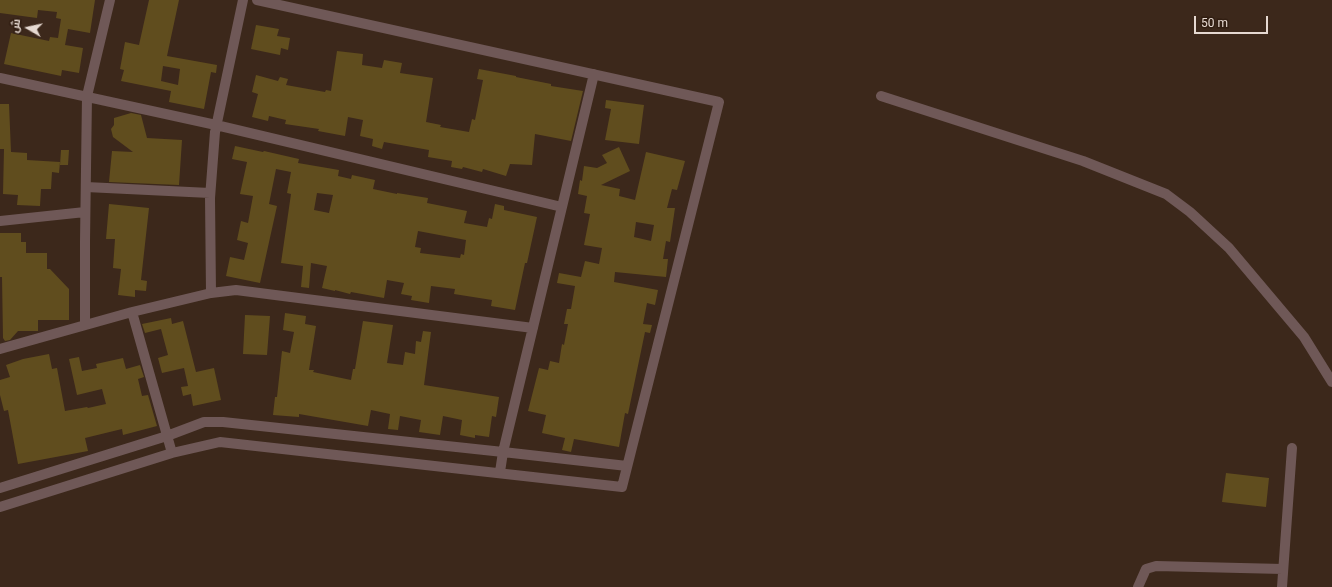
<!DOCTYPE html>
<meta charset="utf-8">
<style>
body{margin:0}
#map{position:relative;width:1332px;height:587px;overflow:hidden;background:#3c281b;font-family:Roboto,Cairo,sans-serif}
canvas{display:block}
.north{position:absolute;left:8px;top:8px;width:40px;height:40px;-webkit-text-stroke:3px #311e12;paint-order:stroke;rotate:279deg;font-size:11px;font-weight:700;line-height:16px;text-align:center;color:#e6d9d1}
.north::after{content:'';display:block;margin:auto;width:14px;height:18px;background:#e6d9d1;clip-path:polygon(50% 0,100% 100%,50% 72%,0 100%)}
.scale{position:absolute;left:1194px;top:16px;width:74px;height:18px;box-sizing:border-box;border:2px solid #e6d9d1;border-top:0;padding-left:5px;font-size:12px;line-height:14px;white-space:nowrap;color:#e6d9d1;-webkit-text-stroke:3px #311e12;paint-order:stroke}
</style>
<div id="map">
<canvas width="1332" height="587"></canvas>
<div class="north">ش</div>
<div class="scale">50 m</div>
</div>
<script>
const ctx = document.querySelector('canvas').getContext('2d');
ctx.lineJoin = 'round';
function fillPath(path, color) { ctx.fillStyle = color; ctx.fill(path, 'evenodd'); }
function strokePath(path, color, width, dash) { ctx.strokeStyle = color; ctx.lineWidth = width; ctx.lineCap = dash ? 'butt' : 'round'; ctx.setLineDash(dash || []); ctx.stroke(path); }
const building = new Path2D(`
 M 0,0 L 95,0 L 90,33 L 68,29 L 65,45 L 83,48 L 79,73 L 62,70 L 61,76 L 4,64 L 11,33 L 49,41 L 50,37 L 58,38 L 61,19 L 56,18 L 57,12 L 38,10 L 37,18 L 0,13 Z
 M 149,0 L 179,0 L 167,56 L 217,65 L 216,73 L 211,72 L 204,109 L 169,102 L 171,91 L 121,81 L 124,70 L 120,69 L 125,42 L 139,45 ZM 163,66 L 180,69 L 178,85 L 161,81 Z
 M 256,25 L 279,29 L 277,36 L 290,38 L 288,50 L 281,48 L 280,55 L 251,49 Z
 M 337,51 L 363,54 L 362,65 L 382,68 L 384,60 L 402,63 L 400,73 L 433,78 L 426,122 L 441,125 L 440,127 L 469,132 L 472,119 L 475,120 L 483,80 L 477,79 L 479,69 L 516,76 L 516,77 L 551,84 L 551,86 L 583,91 L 571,141 L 535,134 L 532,165 L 510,164 L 506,176 L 483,169 L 482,172 L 463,167 L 462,169 L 451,167 L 452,161 L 428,157 L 429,150 L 384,142 L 382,149 L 372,146 L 373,139 L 360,136 L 363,120 L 348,117 L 345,136 L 318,131 L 319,129 L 285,124 L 286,120 L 269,116 L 268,121 L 252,117 L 258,94 L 252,92 L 256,75 L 278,81 L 280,77 L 288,79 L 286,85 L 325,92 L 326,90 L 331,91 Z
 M 606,100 L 644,105 L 639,144 L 605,140 L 611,109 L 605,108 Z
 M 0,104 L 9,104 L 11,152 L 27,153 L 27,160 L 60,162 L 59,173 L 52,172 L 51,189 L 41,189 L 40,206 L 17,205 L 18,195 L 3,194 L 4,149 L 0,149 Z
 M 131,113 L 141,115 L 147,138 L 182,140 L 179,185 L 109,182 L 112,151 L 133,152 L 113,137 L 111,129 L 114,125 L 114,118 Z
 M 235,146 L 263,152 L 264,151 L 299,159 L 298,163 L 339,170 L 338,176 L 351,179 L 352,175 L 375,180 L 373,189 L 397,194 L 397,193 L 428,198 L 427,203 L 467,211 L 464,223 L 487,227 L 489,218 L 492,219 L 495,204 L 504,206 L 504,210 L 537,217 L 527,263 L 525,263 L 515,310 L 491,306 L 492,300 L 454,294 L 455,289 L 431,286 L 429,303 L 411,300 L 412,296 L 401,294 L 404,283 L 387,280 L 384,298 L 351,292 L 350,294 L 335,290 L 335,291 L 322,288 L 327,266 L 311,263 L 309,288 L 301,287 L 303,266 L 281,263 L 291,194 L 287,193 L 291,172 L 276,169 L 269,204 L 277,206 L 260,283 L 226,276 L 230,257 L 244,260 L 248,243 L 237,240 L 241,221 L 248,223 L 253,196 L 240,194 L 247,162 L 232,159 ZM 317,193 L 333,195 L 329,213 L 314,210 ZM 418,231 L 466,240 L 464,255 L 461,254 L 460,258 L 420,253 L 421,248 L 415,247 Z
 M 619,147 L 630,171 L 601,185 L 620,189 L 619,196 L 635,200 L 646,152 L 685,161 L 677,190 L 672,189 L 667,208 L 675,208 L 670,242 L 666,241 L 663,259 L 668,259 L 666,277 L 615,272 L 614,282 L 658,290 L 655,305 L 647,303 L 643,324 L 652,325 L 650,333 L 645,332 L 628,414 L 625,413 L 619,447 L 574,439 L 571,452 L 562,450 L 565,438 L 542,433 L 546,415 L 528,411 L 539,368 L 548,370 L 550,361 L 559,363 L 562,344 L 564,345 L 568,324 L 564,324 L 567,309 L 571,309 L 575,286 L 557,283 L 559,273 L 581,277 L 585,261 L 599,264 L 602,248 L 584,245 L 590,214 L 584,213 L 587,196 L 578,194 L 580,180 L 582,181 L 584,166 L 597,168 L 607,163 L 602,155 ZM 636,222 L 654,225 L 651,241 L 634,237 Z
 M 61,150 L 69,150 L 68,165 L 60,165 Z
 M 109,204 L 149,208 L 141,280 L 147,281 L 146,291 L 135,290 L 135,297 L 118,295 L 121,269 L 113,268 L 115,239 L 106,239 Z
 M 0,233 L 21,233 L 21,242 L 26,242 L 26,253 L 47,253 L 47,269 L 50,269 L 69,289 L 69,320 L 38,320 L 38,331 L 18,331 L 10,340 L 5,341 L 3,338 L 2,277 L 0,277 Z
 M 285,313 L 306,316 L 305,324 L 316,326 L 309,370 L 314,370 L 313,372 L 351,380 L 353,369 L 355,369 L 363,321 L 393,325 L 387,363 L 403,365 L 405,352 L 415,354 L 416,341 L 421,342 L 423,331 L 431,332 L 424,385 L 499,397 L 496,417 L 492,416 L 489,437 L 475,435 L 475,438 L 460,435 L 462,420 L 443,416 L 440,435 L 419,432 L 421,420 L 400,416 L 398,430 L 388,429 L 390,414 L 371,410 L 368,426 L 299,414 L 299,417 L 273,415 L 275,397 L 277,397 L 282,351 L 290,353 L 294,332 L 283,330 Z
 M 245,315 L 270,316 L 267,355 L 243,354 Z
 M 171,318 L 172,324 L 183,321 L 196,372 L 214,368 L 221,400 L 193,406 L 191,394 L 183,396 L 181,387 L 188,386 L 184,368 L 162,373 L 158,358 L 168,355 L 161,329 L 145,333 L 142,324 Z
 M 49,354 L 52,369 L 57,368 L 65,411 L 87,407 L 88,408 L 106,404 L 102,389 L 77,395 L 69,359 L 79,357 L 82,371 L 97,368 L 96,364 L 123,358 L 126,369 L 140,365 L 144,377 L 138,379 L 142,396 L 148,395 L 157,426 L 123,435 L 122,429 L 85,438 L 88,451 L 18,464 L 8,410 L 4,411 L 0,395 L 0,380 L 10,377 L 6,365 L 23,359 Z
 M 1226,473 L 1269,478 L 1266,507 L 1222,502 Z`);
const minor = new Path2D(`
 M 0,78 L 216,125 L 562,207
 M 881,96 L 1083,161 L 1166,194 L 1190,212 L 1229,248 L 1304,337 L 1332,382
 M 86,187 L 210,193
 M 0,221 L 85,212
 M 211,293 L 210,198 L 215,132 L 243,0
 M 132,312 L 172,453
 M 85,324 L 85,241 L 87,96 L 110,0
 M 0,349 L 132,312 L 211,293 L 236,290 L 533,328
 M 500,472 L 503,452 L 594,74
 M 0,488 L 167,436 L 204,422 L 223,422 L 503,452 L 627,466
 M 0,507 L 172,453 L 220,442 L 622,487 L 719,102 L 257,0
 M 1138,587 L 1146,569 L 1156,566 L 1283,569
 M 1282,587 L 1292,448`);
fillPath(building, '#604d1e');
strokePath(minor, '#6f5857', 10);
</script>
